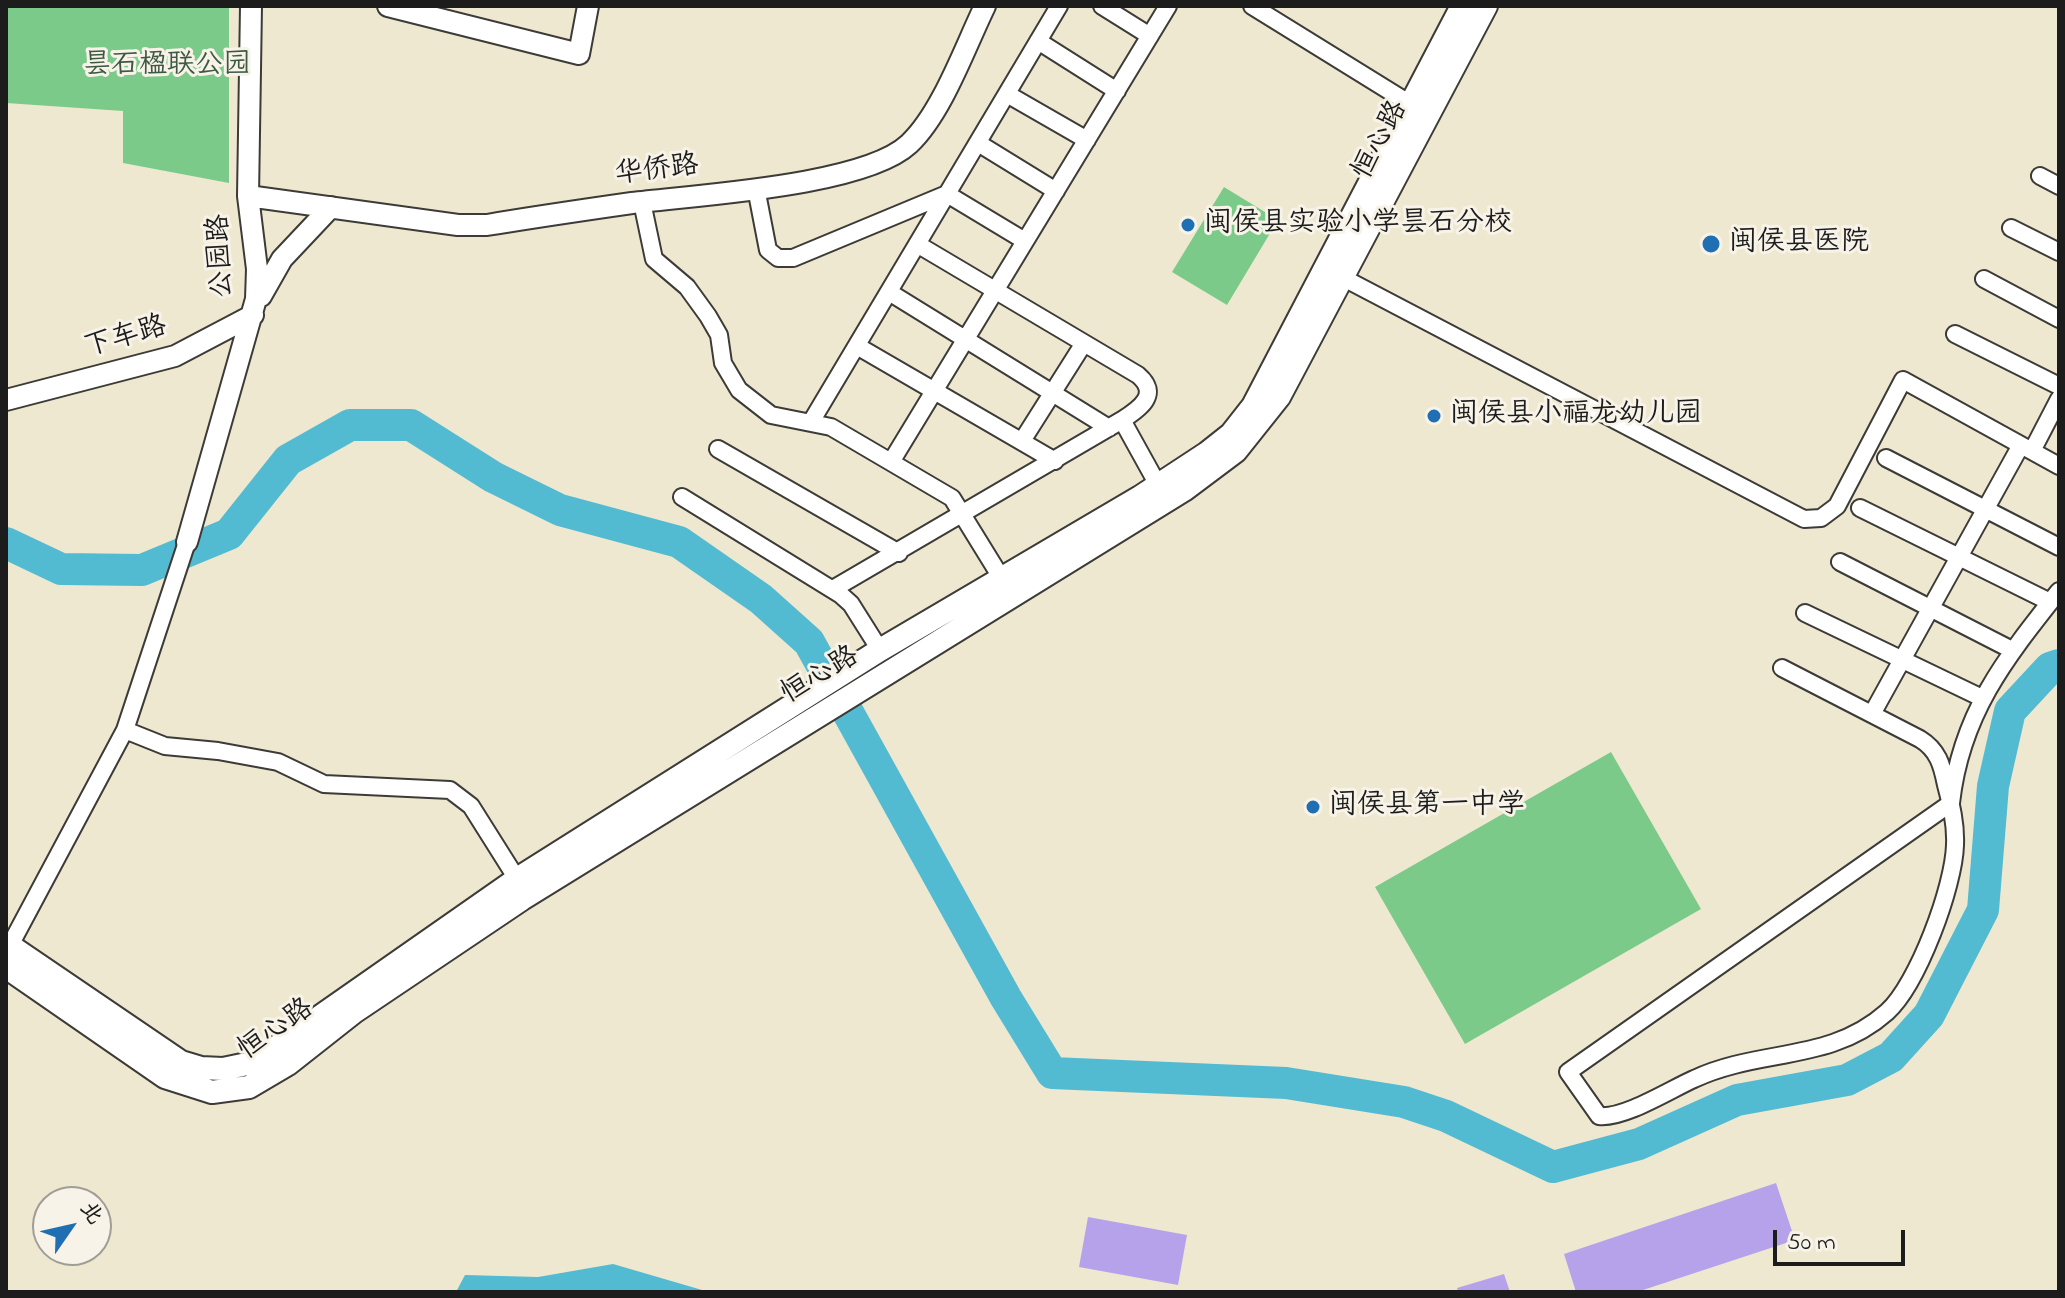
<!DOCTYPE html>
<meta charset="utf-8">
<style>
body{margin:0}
#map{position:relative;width:2065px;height:1298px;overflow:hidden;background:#efe8d0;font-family:"Indie Flower","LXGW WenKai TC",sans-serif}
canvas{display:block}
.frame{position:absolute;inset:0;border:8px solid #1c1c1c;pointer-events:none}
.north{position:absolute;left:32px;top:1186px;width:80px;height:80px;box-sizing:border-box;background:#f7f3e8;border:2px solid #9f9d96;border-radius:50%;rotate:56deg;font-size:22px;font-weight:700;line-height:32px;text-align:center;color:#1c1c1c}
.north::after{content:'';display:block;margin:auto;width:28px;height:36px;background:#1f6fb2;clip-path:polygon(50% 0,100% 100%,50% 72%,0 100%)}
.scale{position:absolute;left:1773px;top:1230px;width:132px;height:36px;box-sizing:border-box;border:4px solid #1c1c1c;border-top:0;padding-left:10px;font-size:24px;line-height:28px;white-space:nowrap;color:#1c1c1c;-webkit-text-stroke:6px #f7f3e8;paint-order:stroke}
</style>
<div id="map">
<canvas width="2065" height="1298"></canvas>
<div class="frame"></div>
<div class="north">北</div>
<div class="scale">50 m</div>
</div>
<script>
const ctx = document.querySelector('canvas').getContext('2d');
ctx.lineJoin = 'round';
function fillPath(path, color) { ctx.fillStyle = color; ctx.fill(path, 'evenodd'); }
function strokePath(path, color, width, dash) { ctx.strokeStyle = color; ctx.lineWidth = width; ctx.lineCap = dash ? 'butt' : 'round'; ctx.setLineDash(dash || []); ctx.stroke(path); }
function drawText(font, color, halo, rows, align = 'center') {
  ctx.font = font + ' "Indie Flower","LXGW WenKai TC",sans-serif'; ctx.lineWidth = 6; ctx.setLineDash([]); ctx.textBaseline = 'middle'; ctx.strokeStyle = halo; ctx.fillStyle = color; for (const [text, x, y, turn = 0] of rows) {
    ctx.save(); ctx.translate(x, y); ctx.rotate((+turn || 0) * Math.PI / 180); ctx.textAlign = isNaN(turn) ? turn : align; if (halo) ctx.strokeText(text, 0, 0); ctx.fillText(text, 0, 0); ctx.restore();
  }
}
const green = new Path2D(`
 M 6,6 L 229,6 L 229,183 L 123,163 L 123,111 L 6,103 Z
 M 1224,187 L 1278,220 L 1227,305 L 1172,272 Z
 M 1611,752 L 1701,909 L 1465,1044 L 1375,887 Z`);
const water = new Path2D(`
 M 613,1264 L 709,1292 L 456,1292 L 465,1275 L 538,1277 Z`);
const river = new Path2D(`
 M 6,543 L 61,569 L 142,570 L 229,534 L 288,460 L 350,425 L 411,425 L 493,477 L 560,510 L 679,542 L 761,599 L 809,642 L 1006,998 L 1052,1073 L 1286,1083 L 1404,1102 L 1446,1116 L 1553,1167 L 1639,1144 L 1737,1100 L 1847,1080 L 1891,1057 L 1929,1015 L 1983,910 L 1993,786 L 2010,711 L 2050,668 L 2059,665`);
const building = new Path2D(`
 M 1776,1183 L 1795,1240 L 1637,1292 L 1576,1292 L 1564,1254 Z
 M 1088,1217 L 1187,1235 L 1178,1285 L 1079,1267 Z
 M 1504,1274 L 1510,1292 L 1458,1292 L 1457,1288 Z`);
const minor = new Path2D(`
 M 1102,6 L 1150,36
 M 1252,6 L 1412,105
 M 1038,41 L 1117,91
 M 1007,94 L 1087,140
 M 978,143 L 1056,191
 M 2040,176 L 2059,186
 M 756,188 L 768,250 L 778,258 L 793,258 L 947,194 L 1025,241
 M 642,202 L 654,259 L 687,287 L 708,316 L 719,335 L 723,363 L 739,390 L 771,415 L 831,427 L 952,498 L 1002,579
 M 2011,228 L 2059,252
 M 1332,272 L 1804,519 L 1821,518 L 1837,506 L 1903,380 L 2059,466
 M 1984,279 L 2059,319
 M 889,292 L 1109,428
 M 1955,334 L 2059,386
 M 857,346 L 1055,461
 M 1122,420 L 1158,485
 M 811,422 L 1059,6
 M 1022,441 L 1084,343
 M 718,449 L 899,553
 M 2032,451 L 2059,399
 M 1886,458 L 2059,547
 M 891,462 L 1168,6
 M 682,497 L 841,595 L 851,604 L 880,650
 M 1860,508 L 2050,602
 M 1840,562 L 2012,650
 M 833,589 L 1122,420 C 1141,408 1160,394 1138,375 L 917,244
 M 1805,613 L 1982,698
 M 1782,668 L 1920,739 C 1938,750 1942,765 1946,785 C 1951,804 1956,824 1955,845 C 1954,886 1918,984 1887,1012 C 1830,1063 1760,1048 1694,1079 C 1671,1089 1624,1119 1599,1116 L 1568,1072 L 1951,803 C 1961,714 2005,659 2059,591
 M 1872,714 L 2021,445
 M 125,730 L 165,746 L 218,751 L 278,762 L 324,784 L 450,790 L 471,806 L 517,879
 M 6,953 L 125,730 L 187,542`);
const tertiary = new Path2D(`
 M 388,6 L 579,54 L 588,6
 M 248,196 L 458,225 L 487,225 C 535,217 583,210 632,203 C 696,195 864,186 909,144 C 942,113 965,47 985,6
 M 261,296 L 282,259 L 331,207
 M 6,400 L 175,356 L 253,315
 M 187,542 L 256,299 L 257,269 L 248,196 L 251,6`);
const secondary = new Path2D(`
 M 6,943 L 181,1062 L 201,1068 L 223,1069 L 247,1064 L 265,1055 L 517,879 L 880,650 L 1140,497 L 1207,453 L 1231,434 L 1253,406 L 1462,6
 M 6,967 L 165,1077 L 212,1092 L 249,1087 L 288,1064 L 354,1012 L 522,899 L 1184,490 L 1236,451 L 1279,397 L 1486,6`);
const markers = [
 [1188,225,8,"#1f6fb2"],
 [1711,244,10,"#1f6fb2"],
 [1434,416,8,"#1f6fb2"],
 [1313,807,8,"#1f6fb2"]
];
const parkNames = [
 ["昙石楹联公园",167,67]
];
const streetNames = [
 ["恒心路",1382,141,-62],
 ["华侨路",657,172,-7],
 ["公园路",223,256,-93],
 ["下车路",126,339,-16],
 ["恒心路",821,677,-31],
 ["恒心路",277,1031,-35]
];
const poiNames = [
 ["闽侯县实验小学昙石分校",1204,225],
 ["闽侯县医院",1729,244],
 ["闽侯县小福龙幼儿园",1450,416],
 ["闽侯县第一中学",1329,807]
];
fillPath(green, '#7cca89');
fillPath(water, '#53bbd1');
strokePath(river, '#53bbd1', 32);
fillPath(building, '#b6a2eb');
strokePath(minor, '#3c3b37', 20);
strokePath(tertiary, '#3c3b37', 24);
strokePath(secondary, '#3c3b37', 26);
strokePath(minor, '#fff', 16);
strokePath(tertiary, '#fff', 20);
strokePath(secondary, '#fff', 22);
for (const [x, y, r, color] of markers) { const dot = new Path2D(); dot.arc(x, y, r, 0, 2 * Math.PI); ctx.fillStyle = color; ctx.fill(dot); strokePath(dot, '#f7f3e8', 3); }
drawText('28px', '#3e5942', '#f7f3e8', parkNames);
drawText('28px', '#1c1c1c', '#f7f3e8', streetNames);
drawText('28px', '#1c1c1c', '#f7f3e8', poiNames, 'left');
</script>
